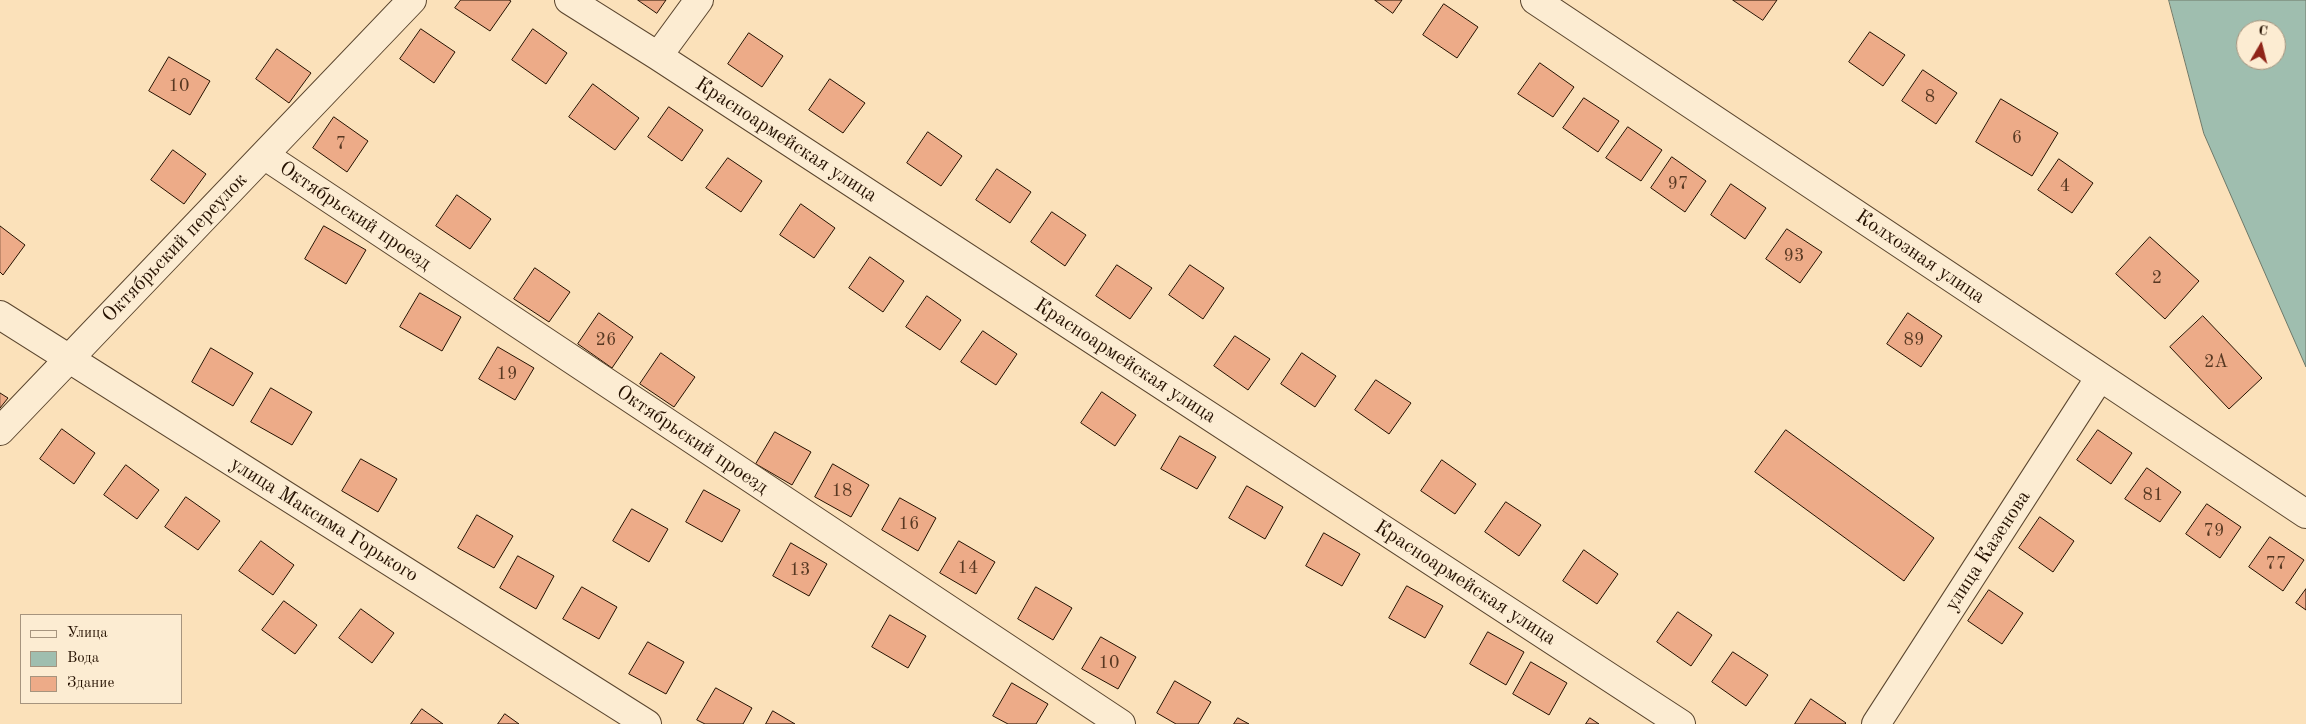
<!DOCTYPE html>
<meta charset="utf-8">
<style>
body{margin:0}
#map{position:relative;width:2306px;height:724px;overflow:hidden;background:#fbe1ba;font-family:"Old Standard TT",serif}
canvas{display:block}
.legend{position:absolute;left:20px;top:614px;width:162px;height:90px;box-sizing:border-box;background:#fcecd2;border:1px solid #a6947e;margin:0;padding:6px 9px;list-style:none;font-size:15px;color:#251100}
.legend li{display:flex;align-items:center;gap:10px;height:25px}
.legend b{width:25px;border:1px solid #a6947e}
.north{position:absolute;left:2236px;top:20px;width:50px;height:50px;box-sizing:border-box;background:#fcecd2;border:1px solid #a6947e;border-radius:50%;rotate:8deg;font-size:14px;font-weight:700;line-height:20px;text-align:center;color:#251100}
.north::after{content:'';display:block;margin:auto;width:18px;height:22px;background:#8f2418;clip-path:polygon(50% 0,100% 100%,50% 72%,0 100%)}
</style>
<div id="map">
<canvas width="2306" height="724"></canvas>
<ul class="legend">
<li><b style="height:6px;background:#fcecd2"></b>Улица</li>
<li><b style="height:14px;background:#9fbeaf"></b>Вода</li>
<li><b style="height:14px;background:#edab88"></b>Здание</li>
</ul>
<div class="north">С</div>
</div>
<script>
const ctx = document.querySelector('canvas').getContext('2d');
ctx.lineJoin = 'round';
function fillPath(path, color) { ctx.fillStyle = color; ctx.fill(path, 'evenodd'); }
function strokePath(path, color, width, dash) { ctx.strokeStyle = color; ctx.lineWidth = width; ctx.lineCap = dash ? 'butt' : 'round'; ctx.setLineDash(dash || []); ctx.stroke(path); }
function drawText(font, color, halo, rows, align = 'center') {
  ctx.font = font + ' "Old Standard TT",serif'; ctx.lineWidth = 4.5; ctx.setLineDash([]); ctx.textBaseline = 'middle'; ctx.strokeStyle = halo; ctx.fillStyle = color; for (const [text, x, y, turn = 0] of rows) {
    ctx.save(); ctx.translate(x, y); ctx.rotate((+turn || 0) * Math.PI / 180); ctx.textAlign = isNaN(turn) ? turn : align; if (halo) ctx.strokeText(text, 0, 0); ctx.fillText(text, 0, 0); ctx.restore();
  }
}
const water = new Path2D(`
 M 2169,0 L 2306,0 L 2306,367 L 2204,134 ZM 2246,30 L 2276,30 L 2276,60 L 2246,60 Z`);
const building = new Path2D(`
 M 461,0 L 509,0 L 511,1 L 490,31 L 455,8 Z
 M 638,0 L 666,0 L 657,13 Z
 M 1375,0 L 1402,0 L 1393,13 Z
 M 1733,0 L 1777,0 L 1763,20 Z
 M 1444,4 L 1478,27 L 1457,58 L 1423,35 Z
 M 421,29 L 455,52 L 434,83 L 400,59 Z
 M 533,29 L 567,53 L 546,84 L 512,60 Z
 M 1870,32 L 1905,55 L 1883,86 L 1849,62 Z
 M 749,33 L 783,56 L 762,87 L 728,64 Z
 M 277,49 L 311,73 L 289,103 L 256,79 Z
 M 169,57 L 210,81 L 190,115 L 149,91 Z
 M 1540,63 L 1574,87 L 1553,117 L 1518,94 Z
 M 1923,70 L 1957,93 L 1936,124 L 1902,101 Z
 M 830,79 L 865,103 L 843,133 L 809,110 Z
 M 593,84 L 639,118 L 615,150 L 569,117 Z
 M 1584,98 L 1619,121 L 1598,152 L 1563,128 Z
 M 2001,99 L 2058,133 L 2032,176 L 1976,142 Z
 M 669,107 L 703,130 L 682,161 L 648,137 Z
 M 334,117 L 368,141 L 347,172 L 313,148 Z
 M 1628,127 L 1662,150 L 1641,181 L 1606,158 Z
 M 928,132 L 962,156 L 941,186 L 907,163 Z
 M 173,150 L 206,174 L 184,204 L 151,180 Z
 M 1672,157 L 1706,181 L 1685,212 L 1651,188 Z
 M 728,158 L 762,181 L 741,212 L 706,188 Z
 M 2059,159 L 2093,183 L 2072,213 L 2038,190 Z
 M 997,169 L 1031,192 L 1010,223 L 976,200 Z
 M 1731,184 L 1766,208 L 1745,239 L 1711,215 Z
 M 457,195 L 491,219 L 470,249 L 436,226 Z
 M 801,204 L 835,228 L 814,258 L 780,235 Z
 M 1052,212 L 1086,235 L 1065,266 L 1031,242 Z
 M 0,226 L 25,245 L 3,275 L 0,272 Z
 M 324,226 L 366,250 L 346,284 L 305,259 Z
 M 1787,229 L 1822,252 L 1800,283 L 1766,259 Z
 M 2150,237 L 2199,281 L 2165,319 L 2116,274 Z
 M 870,257 L 904,281 L 883,312 L 849,288 Z
 M 1117,265 L 1152,288 L 1130,319 L 1096,296 Z
 M 1190,265 L 1224,288 L 1203,319 L 1169,295 Z
 M 535,268 L 570,292 L 549,322 L 514,299 Z
 M 420,293 L 461,317 L 442,351 L 400,327 Z
 M 927,296 L 961,320 L 940,350 L 906,327 Z
 M 599,313 L 633,337 L 612,368 L 578,344 Z
 M 1908,313 L 1942,336 L 1921,367 L 1887,344 Z
 M 2203,316 L 2262,378 L 2229,409 L 2170,347 Z
 M 983,331 L 1017,354 L 996,385 L 961,362 Z
 M 1235,336 L 1270,359 L 1248,390 L 1214,366 Z
 M 498,347 L 534,368 L 515,400 L 479,379 Z
 M 211,348 L 253,373 L 233,406 L 192,382 Z
 M 661,353 L 695,377 L 674,407 L 640,384 Z
 M 1302,353 L 1336,376 L 1315,407 L 1281,384 Z
 M 1376,380 L 1411,403 L 1389,434 L 1355,410 Z
 M 271,388 L 312,412 L 292,445 L 251,422 Z
 M 1102,392 L 1136,415 L 1115,446 L 1081,423 Z
 M 0,393 L 8,398 L 0,408 Z
 M 62,429 L 95,453 L 74,484 L 40,459 Z
 M 1786,430 L 1934,538 L 1904,581 L 1755,472 Z
 M 2098,430 L 2132,453 L 2111,484 L 2077,460 Z
 M 775,432 L 811,452 L 792,485 L 756,464 Z
 M 1180,436 L 1216,457 L 1197,489 L 1161,469 Z
 M 361,459 L 397,479 L 378,512 L 342,491 Z
 M 1442,460 L 1476,484 L 1455,514 L 1421,491 Z
 M 833,464 L 869,485 L 851,517 L 815,497 Z
 M 126,465 L 159,490 L 137,519 L 104,495 Z
 M 2147,468 L 2181,492 L 2160,522 L 2125,499 Z
 M 1247,486 L 1283,507 L 1265,539 L 1229,518 Z
 M 704,490 L 740,510 L 722,542 L 686,522 Z
 M 186,497 L 220,521 L 198,550 L 165,527 Z
 M 900,498 L 936,518 L 918,551 L 882,530 Z
 M 1506,502 L 1541,525 L 1519,556 L 1485,532 Z
 M 2207,504 L 2241,527 L 2220,558 L 2186,534 Z
 M 632,509 L 668,529 L 649,562 L 613,541 Z
 M 477,515 L 513,536 L 494,568 L 458,548 Z
 M 2040,517 L 2074,541 L 2053,572 L 2019,548 Z
 M 1324,533 L 1360,554 L 1342,586 L 1306,566 Z
 M 2270,537 L 2304,560 L 2283,591 L 2249,567 Z
 M 261,541 L 294,565 L 273,595 L 239,571 Z
 M 959,541 L 995,562 L 976,594 L 940,573 Z
 M 791,543 L 827,564 L 809,596 L 773,576 Z
 M 1584,550 L 1618,574 L 1597,604 L 1563,581 Z
 M 518,556 L 554,576 L 536,609 L 500,588 Z
 M 1407,586 L 1443,606 L 1425,638 L 1389,618 Z
 M 582,587 L 617,607 L 599,639 L 563,619 Z
 M 1036,587 L 1072,608 L 1053,640 L 1018,619 Z
 M 2306,589 L 2306,610 L 2296,603 Z
 M 1989,590 L 2023,613 L 2002,644 L 1968,621 Z
 M 284,601 L 317,625 L 295,654 L 262,630 Z
 M 361,609 L 394,633 L 372,663 L 339,638 Z
 M 1678,612 L 1712,635 L 1691,666 L 1657,642 Z
 M 890,615 L 926,636 L 908,668 L 872,647 Z
 M 1488,632 L 1524,652 L 1506,685 L 1470,664 Z
 M 1101,637 L 1136,657 L 1118,689 L 1082,669 Z
 M 648,642 L 684,662 L 666,694 L 629,674 Z
 M 1733,652 L 1768,675 L 1746,706 L 1712,682 Z
 M 1531,662 L 1567,683 L 1549,715 L 1513,694 Z
 M 1175,681 L 1211,702 L 1198,724 L 1176,724 L 1157,713 Z
 M 1012,683 L 1048,704 L 1036,724 L 1008,724 L 993,716 Z
 M 716,688 L 752,708 L 743,724 L 705,724 L 697,720 Z
 M 1811,699 L 1846,723 L 1845,724 L 1795,724 Z
 M 422,709 L 443,724 L 411,724 Z
 M 773,711 L 795,724 L 766,724 Z
 M 505,714 L 519,724 L 498,724 Z
 M 1238,718 L 1249,724 L 1234,724 Z
 M 1590,718 L 1599,724 L 1586,724 Z`);
const minor = new Path2D(`
 M 569,0 L 658,56 L 1681,724
 M 1535,0 L 2306,514
 M 658,56 L 699,0
 M 264,155 L 1121,724
 M 0,315 L 647,724
 M 0,431 L 412,0
 M 1876,724 L 2100,377`);
const numberNames = [
 ["10",179,86],
 ["8",1930,97],
 ["6",2017,138],
 ["7",341,144],
 ["97",1678,184],
 ["4",2065,186],
 ["93",1794,256],
 ["2",2157,278],
 ["26",606,340],
 ["89",1914,340],
 ["2А",2216,362],
 ["19",507,374],
 ["18",842,491],
 ["81",2153,495],
 ["16",909,524],
 ["79",2214,531],
 ["77",2276,564],
 ["14",968,568],
 ["13",800,570],
 ["10",1109,663]
];
const streetNames = [
 ["Красноармейская улица",786,140,33],
 ["Октябрьский проезд",355,216,34],
 ["Октябрьский переулок",175,248,-46],
 ["Колхозная улица",1920,257,34],
 ["Красноармейская улица",1125,361,33],
 ["Октябрьский проезд",692,440,34],
 ["улица Максима Горького",324,520,32],
 ["улица Казенова",1988,551,-57],
 ["Красноармейская улица",1465,583,33]
];
fillPath(water, '#9fbeaf');
strokePath(water, '#6e7969', 1);
fillPath(building, '#edab88');
strokePath(building, '#251100', 1);
strokePath(minor, '#5a452e', 30);
strokePath(minor, '#fcecd2', 28);
drawText('18px', '#573822', null, numberNames);
drawText('20px', '#251100', '#fcecd2', streetNames);
</script>
